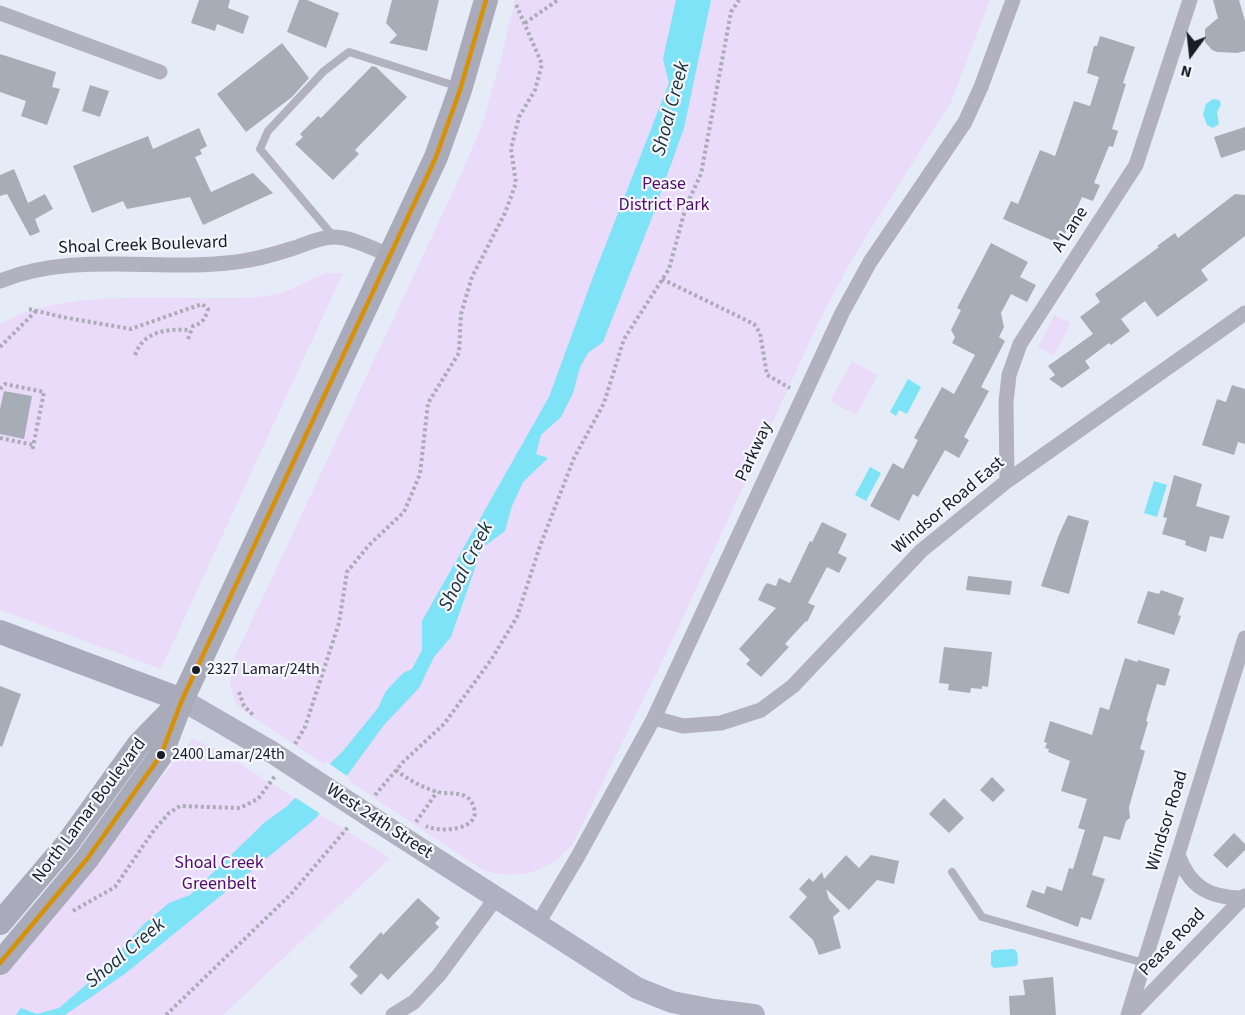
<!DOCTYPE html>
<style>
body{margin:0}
#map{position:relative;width:1245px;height:1015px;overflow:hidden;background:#e6ecf7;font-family:"Source Sans 3",sans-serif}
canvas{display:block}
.north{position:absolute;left:1161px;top:24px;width:60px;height:60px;-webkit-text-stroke:4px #f4f6fc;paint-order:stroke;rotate:195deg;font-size:16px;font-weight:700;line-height:24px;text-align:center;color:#181d27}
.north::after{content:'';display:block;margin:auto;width:21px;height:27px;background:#181d27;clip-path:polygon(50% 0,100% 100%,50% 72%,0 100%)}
</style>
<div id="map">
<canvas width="1245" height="1015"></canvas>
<div class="north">N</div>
</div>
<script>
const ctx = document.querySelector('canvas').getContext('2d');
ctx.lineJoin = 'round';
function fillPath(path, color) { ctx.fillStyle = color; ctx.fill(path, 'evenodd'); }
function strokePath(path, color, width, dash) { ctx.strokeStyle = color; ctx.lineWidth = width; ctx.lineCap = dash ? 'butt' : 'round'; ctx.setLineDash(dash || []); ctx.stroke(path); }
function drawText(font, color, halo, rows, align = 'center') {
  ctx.font = font + ' "Source Sans 3",sans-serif'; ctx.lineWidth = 4.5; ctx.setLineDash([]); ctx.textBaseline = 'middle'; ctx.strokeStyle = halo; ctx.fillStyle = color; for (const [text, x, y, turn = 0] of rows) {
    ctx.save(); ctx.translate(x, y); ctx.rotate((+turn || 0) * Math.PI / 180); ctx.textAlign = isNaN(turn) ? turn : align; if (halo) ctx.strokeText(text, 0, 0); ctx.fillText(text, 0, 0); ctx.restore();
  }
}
const green = new Path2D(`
 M 515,0 L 990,0 L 951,102 L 854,256 L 821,317 L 675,635 L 572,845 C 546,874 521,879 484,871 L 254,718 L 237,706 L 230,686 L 232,663 L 457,183 L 482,125 L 502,55 Z
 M 325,273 L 343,273 L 161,669 L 0,610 L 0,324 C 55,291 148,298 211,298 C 232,298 254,299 275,294 C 292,290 309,281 325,273 Z
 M 1054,315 L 1071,323 L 1054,356 L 1038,347 Z
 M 852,361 L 878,375 L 856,415 L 830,401 Z
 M 192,739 L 215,748 L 390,858 L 223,1015 L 0,1015 L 0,976 L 49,921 Z`);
const water = new Path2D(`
 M 676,0 L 711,0 L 684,128 L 651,220 L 603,342 L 588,353 L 580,367 L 573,393 L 561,417 L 541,435 L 536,454 L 548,458 L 523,482 L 512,506 L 505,531 L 482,548 L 451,637 L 434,657 L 419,688 L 384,725 L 316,818 L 126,973 L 65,1015 L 16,1015 L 21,1008 L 37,1014 L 59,1008 L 102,971 L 144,924 L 169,903 L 190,895 L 265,822 L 286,807 L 343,751 L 378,708 L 386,691 L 403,673 L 412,669 L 422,650 L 422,621 L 549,397 L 593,277 L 669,83 L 663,59 Z
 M 1213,99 L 1219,100 L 1221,104 L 1217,113 L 1219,124 L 1213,128 L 1207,125 L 1203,114 L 1206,104 Z
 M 908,379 L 921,387 L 907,414 L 899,410 L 896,416 L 890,412 Z
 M 870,467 L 881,473 L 866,501 L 855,495 Z
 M 1154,481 L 1167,485 L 1157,517 L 1144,513 Z
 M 1014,949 L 1017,952 L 1018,963 L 1016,966 L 994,968 L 991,965 L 991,953 L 994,950 Z`);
const pier = new Path2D(`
 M 327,762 L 350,778 L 322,815 L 293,796 Z`);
const building = new Path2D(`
 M 199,0 L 230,0 L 228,8 L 249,16 L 243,34 L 217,24 L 215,31 L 191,23 Z
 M 299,0 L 307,0 L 339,13 L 326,48 L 287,32 Z
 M 392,0 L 439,0 L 427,51 L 389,43 L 397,35 L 386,23 Z
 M 1213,0 L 1239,0 L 1245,21 L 1245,51 L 1237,53 L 1217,52 L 1212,50 L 1205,42 L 1205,29 L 1218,18 Z
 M 1100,36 L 1135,47 L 1123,83 L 1126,84 L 1112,129 L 1118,131 L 1113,147 L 1109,146 L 1094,183 L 1100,185 L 1093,201 L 1082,197 L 1064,236 L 1061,235 L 1058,243 L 1003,219 L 1011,201 L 1018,204 L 1040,150 L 1055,156 L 1074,101 L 1090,106 L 1099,77 L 1087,73 L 1094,46 L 1097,46 Z
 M 282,43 L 309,78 L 292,97 L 246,132 L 217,94 Z
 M 0,54 L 56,72 L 52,87 L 60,89 L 47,125 L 21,116 L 26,101 L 0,92 Z
 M 372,66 L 376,67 L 407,97 L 355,150 L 359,154 L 333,180 L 295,144 L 303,137 L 300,134 L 318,116 L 321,118 Z
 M 90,85 L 109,91 L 100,117 L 82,111 Z
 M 1245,127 L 1245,150 L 1221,158 L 1214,137 Z
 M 199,128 L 207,146 L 200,150 L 202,154 L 195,157 L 211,192 L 253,173 L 273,193 L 203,225 L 190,197 L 127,209 L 123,201 L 92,213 L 73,166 L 148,136 L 153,149 Z
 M 14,169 L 28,203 L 45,194 L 53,209 L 35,219 L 40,232 L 30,236 L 7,194 L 0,196 L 0,175 Z
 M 1235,194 L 1245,195 L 1245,236 L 1201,270 L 1208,280 L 1157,317 L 1145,301 L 1121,319 L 1130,331 L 1111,345 L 1109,343 L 1085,361 L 1090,368 L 1062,388 L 1049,379 L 1055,375 L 1048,366 L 1093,334 L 1080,317 L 1100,302 L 1095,294 L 1159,247 L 1157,246 L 1175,233 L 1178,238 Z
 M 991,243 L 1028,262 L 1020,277 L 1036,285 L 1027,302 L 1011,294 L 1001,313 L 1004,327 L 999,337 L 1005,341 L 981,387 L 989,391 L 964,437 L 969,440 L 959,458 L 945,450 L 918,497 L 913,494 L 899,521 L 870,506 L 893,463 L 903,469 L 918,440 L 914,438 L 942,387 L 954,394 L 975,355 L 952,343 L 955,337 L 951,330 L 961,310 L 957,308 Z
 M 1232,385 L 1245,389 L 1245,444 L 1238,442 L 1234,455 L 1202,445 L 1217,399 L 1226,402 Z
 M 4,391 L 32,396 L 24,439 L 0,434 L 0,409 Z
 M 1174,475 L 1202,484 L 1196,506 L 1230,516 L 1223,539 L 1210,536 L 1206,552 L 1185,545 L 1186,541 L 1162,534 L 1167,518 L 1163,517 Z
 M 1068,515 L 1089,521 L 1069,594 L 1041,586 L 1058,537 Z
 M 822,522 L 847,534 L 838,553 L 847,558 L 839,573 L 827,567 L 808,603 L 815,606 L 807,622 L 806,621 L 785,644 L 789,647 L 761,677 L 746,664 L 750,660 L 739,649 L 776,608 L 758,600 L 764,587 L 767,583 L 776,586 L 779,578 L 790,583 L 810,541 L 812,542 Z
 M 968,576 L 1012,581 L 1010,595 L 966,590 Z
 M 1161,590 L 1184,598 L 1178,615 L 1181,616 L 1174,635 L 1137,623 L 1148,591 L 1159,594 Z
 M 944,647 L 992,652 L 988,687 L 982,686 L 982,689 L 971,688 L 970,693 L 948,690 L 949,684 L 939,683 Z
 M 1125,658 L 1137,662 L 1138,660 L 1170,669 L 1165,686 L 1157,684 L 1146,721 L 1148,722 L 1140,749 L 1145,751 L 1129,807 L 1130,818 L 1126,821 L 1120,840 L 1104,836 L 1092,875 L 1105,879 L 1091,920 L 1081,917 L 1078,927 L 1026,907 L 1032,890 L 1044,894 L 1047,886 L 1062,891 L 1069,868 L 1073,869 L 1085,830 L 1078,828 L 1087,799 L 1061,791 L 1070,761 L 1048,752 L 1049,749 L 1045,748 L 1047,743 L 1044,742 L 1050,721 L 1092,735 L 1100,707 L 1109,710 Z
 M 0,686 L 21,694 L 2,747 L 0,746 Z
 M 992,777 L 1005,790 L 993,802 L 980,790 Z
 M 944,798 L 964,818 L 949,833 L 929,814 Z
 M 1234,833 L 1245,844 L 1245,850 L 1227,868 L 1213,855 Z
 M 846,855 L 859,868 L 871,855 L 899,861 L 894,884 L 877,880 L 849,910 L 826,889 L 829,899 L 840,911 L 833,917 L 841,948 L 819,955 L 813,940 L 789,917 L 807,897 L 799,889 L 809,878 L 813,882 L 822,872 L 824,879 Z
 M 418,898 L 440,918 L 435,923 L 439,927 L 388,980 L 381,973 L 361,995 L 350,984 L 358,976 L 349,967 L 381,932 L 383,935 Z
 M 1053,977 L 1056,1015 L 1010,1015 L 1009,996 L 1025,995 L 1023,980 Z`);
const path = new Path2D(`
 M 525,23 L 558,0
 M 662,279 L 754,324 L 760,333 L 767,375 L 790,388
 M 29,309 L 62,317 L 131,329 L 202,304 L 208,309 C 205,319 203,323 193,326 L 188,339
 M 0,347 L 36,311
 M 135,355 C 144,330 168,329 190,330
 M 0,389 L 5,384 L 44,392 L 32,452
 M 0,438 L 34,445
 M 239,692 L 244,706 L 254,716
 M 295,744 L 305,727 L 339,623 L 347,572 L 369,545 L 404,512 L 420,474 L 428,403 L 459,353 L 461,314 L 472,277 L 505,213 L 516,183 L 511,149 L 519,117 L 535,90 L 542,64 L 515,2
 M 396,770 C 407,779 423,788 438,792 C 450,795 465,790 472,803 C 474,807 476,812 474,817 C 468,831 438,832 426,826
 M 375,795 L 404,761 L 444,724 L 491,660 L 517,617 L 540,546 L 574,458 L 604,403 L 624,339 L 669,269 L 686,206 L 701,174 L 731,12 L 739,0
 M 416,822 L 437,792
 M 73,911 L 115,887 L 154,830 L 169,813 L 180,806 L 240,808 L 258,799 L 275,776
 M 166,1015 L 291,894 L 349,826`);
const service = new Path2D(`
 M 333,236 L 260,149 L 268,131 L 324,71 L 349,52 L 459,87
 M 952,872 L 982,917 L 1144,963`);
const minor = new Path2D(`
 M 0,13 L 160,72
 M 0,281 C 74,251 158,272 236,262 C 256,260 275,254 294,248 C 306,244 320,237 334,237 C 352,237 373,249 390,255
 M 1007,481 L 1006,402 L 1009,375 L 1020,344 L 1136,165 L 1190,0
 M 654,718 L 683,726 L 721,723 L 761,710 L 793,686 L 921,551 L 1007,481 L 1245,313
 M 1178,855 C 1190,887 1209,898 1243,898
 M 537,925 L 577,858 L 654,718 L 842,313 L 870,262 L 965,122 L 981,87 L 1013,0
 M 393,1015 L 414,1002 L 439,975 L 496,898
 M 1128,1015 L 1245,638
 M 1130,1015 L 1245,896`);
const secondary = new Path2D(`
 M 182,700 L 270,751
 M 377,821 L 637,988 L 672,1002 L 714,1010 L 754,1015`);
const primary = new Path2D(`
 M 0,632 L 182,700
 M 0,923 L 67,844 L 139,744 L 176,706
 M 0,963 L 87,859 L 161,755 L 182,700 L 436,157 L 460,90 L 486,0`);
const secondaryBridge = new Path2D(`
 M 270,751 L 377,821`);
const bus1 = new Path2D(`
 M 0,963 L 87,859 L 161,755 L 182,700 L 436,157 L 460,90 L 486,0`);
const markers = [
 [196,670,5,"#181d27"],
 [161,755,5,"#181d27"]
];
const busNames = [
 ["2327 Lamar/24th",207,670],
 ["2400 Lamar/24th",172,755]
];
const parkNames = [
 ["Pease",664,185],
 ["District Park",664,206],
 ["Shoal Creek",219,864],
 ["Greenbelt",219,885]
];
const streetNames = [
 ["A Lane",1071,230,-57],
 ["Shoal Creek Boulevard",143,246,-2],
 ["Parkway",755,452,-65],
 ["Windsor Road East",949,506,-40],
 ["North Lamar Boulevard",90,811,-53],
 ["Windsor Road",1168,821,-73],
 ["West 24th Street",379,822,33],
 ["Pease Road",1173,943,-46]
];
const waterNames = [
 ["Shoal Creek",672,109,-75],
 ["Shoal Creek",467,567,-63],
 ["Shoal Creek",126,954,-40]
];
fillPath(green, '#e9dbf9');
fillPath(water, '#7ee3f7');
fillPath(pier, '#e6ecf7');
fillPath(building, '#a6adb6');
strokePath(path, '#aaacb6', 4, [3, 3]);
strokePath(service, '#b1b1bf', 8);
strokePath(minor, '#b1b1bf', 15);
strokePath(secondary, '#b0b1c0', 22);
strokePath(primary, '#aaabba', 24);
strokePath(secondaryBridge, '#b0b1c0', 22);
strokePath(bus1, '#d69106', 4.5);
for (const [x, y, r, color] of markers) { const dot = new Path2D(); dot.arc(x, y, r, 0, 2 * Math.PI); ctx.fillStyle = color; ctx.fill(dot); strokePath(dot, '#f4f6fc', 2); }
drawText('16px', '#181d27', '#f4f6fc', busNames, 'left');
drawText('18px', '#540d6c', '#f4f6fc', parkNames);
drawText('18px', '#181d27', '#f4f6fc', streetNames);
drawText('italic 20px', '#1a3136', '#f4f6fc', waterNames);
</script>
